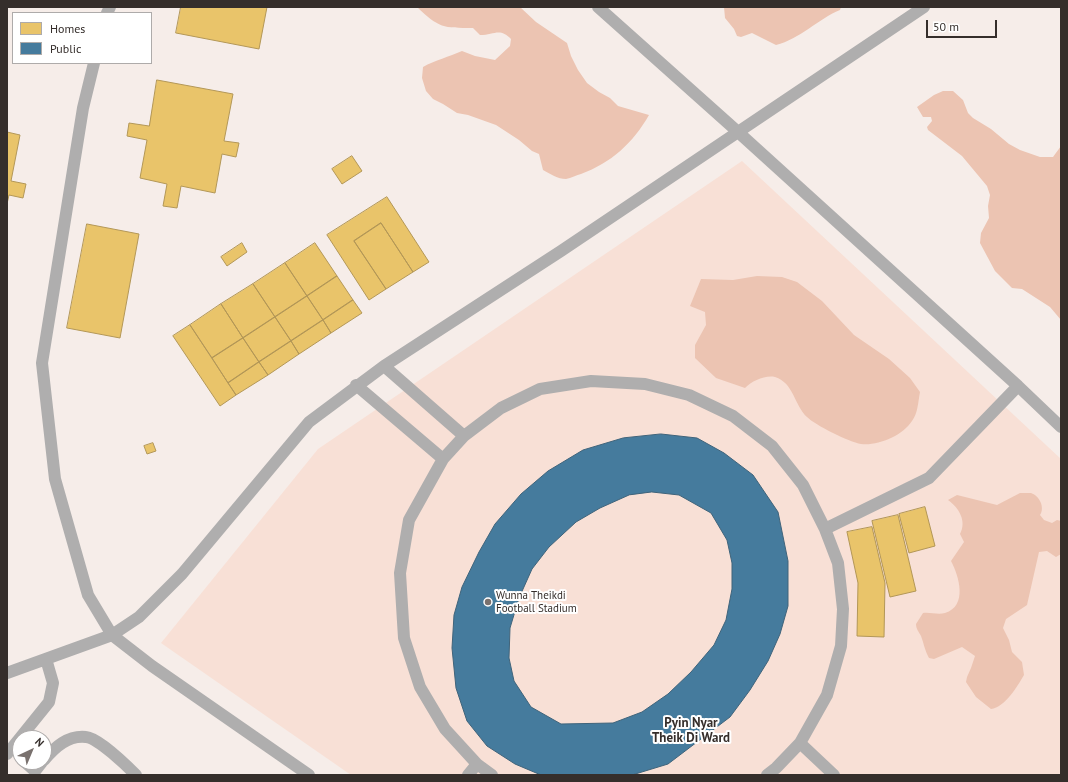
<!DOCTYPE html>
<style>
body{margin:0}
#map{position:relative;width:1068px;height:782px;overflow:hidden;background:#f6ede9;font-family:"PT Sans",sans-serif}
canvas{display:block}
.frame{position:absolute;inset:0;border:8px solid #352e2b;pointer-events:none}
.legend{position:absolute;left:12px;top:12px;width:140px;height:52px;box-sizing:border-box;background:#fff;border:1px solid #aeabaa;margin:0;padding:5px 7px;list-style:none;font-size:12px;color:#352e2b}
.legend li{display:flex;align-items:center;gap:8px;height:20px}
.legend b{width:20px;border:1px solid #aeabaa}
.north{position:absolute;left:12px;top:730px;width:40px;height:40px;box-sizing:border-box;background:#fff;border:1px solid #aeabaa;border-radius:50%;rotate:44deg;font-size:11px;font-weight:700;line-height:16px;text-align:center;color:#352e2b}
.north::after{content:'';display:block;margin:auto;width:14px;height:18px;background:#79716e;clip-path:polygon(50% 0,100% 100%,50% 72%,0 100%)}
.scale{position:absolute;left:926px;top:20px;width:71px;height:18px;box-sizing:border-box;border:2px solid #352e2b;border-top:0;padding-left:5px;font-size:12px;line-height:14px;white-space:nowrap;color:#352e2b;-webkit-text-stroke:3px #fff;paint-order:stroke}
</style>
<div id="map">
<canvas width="1068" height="782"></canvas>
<div class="frame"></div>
<ul class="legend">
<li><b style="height:11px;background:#e9c46a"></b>Homes</li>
<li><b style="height:11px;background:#457b9d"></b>Public</li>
</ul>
<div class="north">N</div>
<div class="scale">50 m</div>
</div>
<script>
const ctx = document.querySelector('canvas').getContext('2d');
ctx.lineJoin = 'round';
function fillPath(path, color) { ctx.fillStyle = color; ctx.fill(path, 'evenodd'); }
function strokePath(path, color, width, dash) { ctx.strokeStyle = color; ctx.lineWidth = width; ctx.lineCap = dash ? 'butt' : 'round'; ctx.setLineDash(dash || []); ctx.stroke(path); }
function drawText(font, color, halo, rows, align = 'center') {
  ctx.font = font + ' "PT Sans",sans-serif'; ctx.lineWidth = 4; ctx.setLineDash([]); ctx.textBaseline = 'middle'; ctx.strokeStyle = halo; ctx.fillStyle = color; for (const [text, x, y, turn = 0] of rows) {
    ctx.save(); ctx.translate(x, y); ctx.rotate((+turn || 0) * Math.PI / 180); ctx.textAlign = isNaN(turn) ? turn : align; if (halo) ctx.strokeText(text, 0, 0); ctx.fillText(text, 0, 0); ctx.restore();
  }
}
const green = new Path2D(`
 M 742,161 L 1061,459 L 1061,775 L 351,775 L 161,643 L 318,449 Z`);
const water = new Path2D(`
 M 417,7 L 520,7 L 536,22 L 567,43 L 571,56 L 578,70 L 587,83 L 599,92 L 610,98 L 618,106 L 649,115 C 633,143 611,163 581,174 C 577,175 571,178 566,179 C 558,179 550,174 543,170 L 539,154 L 532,151 L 519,140 L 496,125 L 468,115 L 457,113 L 443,104 L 433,99 L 426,91 L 422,78 L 423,67 C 435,60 449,57 462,51 L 475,56 L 495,60 L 510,46 L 511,39 C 500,27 494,35 480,35 L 473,28 C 443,28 439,28 417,7 Z
 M 724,7 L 841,7 L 840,10 C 818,19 800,39 776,45 L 752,33 L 741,37 L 737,36 L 734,29 L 725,18 Z
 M 943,91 L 953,91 L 963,100 L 968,113 L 973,118 L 991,129 L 1009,144 L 1020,150 L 1040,157 L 1053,157 L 1061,146 L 1061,320 L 1050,307 L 1022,289 L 1012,288 L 995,271 L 980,243 L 981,233 L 989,218 L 988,206 L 990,195 L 987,186 L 962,156 L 928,130 L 927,127 L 932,121 L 931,117 L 923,117 L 917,107 L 934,95 Z
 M 757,276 L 782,277 L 797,282 L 822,301 L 854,335 L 889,359 L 910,378 L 920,392 C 918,402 918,413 912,421 C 902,436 878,446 861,444 C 849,442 815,425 807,417 C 794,405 794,383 775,377 C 765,375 752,381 745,388 L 716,378 L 695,358 L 695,345 L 706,325 L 705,312 L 690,306 L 701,279 L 733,280 Z
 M 1020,493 C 1024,493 1028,493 1031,493 C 1040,496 1045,508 1040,515 L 1044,520 L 1052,523 L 1057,520 L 1061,521 L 1061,554 L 1056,557 L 1047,551 L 1039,552 L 1027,605 L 1006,619 L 1003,628 L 1009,640 L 1012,652 L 1022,662 L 1024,675 C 1017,687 1005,707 991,709 L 976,697 L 966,682 L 967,677 L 971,668 L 975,656 L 962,647 L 934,659 L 929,658 C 925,651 924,644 921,636 C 919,632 916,629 916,624 L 923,613 C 930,612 938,615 945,613 C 968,606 959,576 951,561 L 964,542 L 960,534 C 967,521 959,508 948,500 L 957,495 L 997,505 Z`);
const homes = new Path2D(`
 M 181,7 L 267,7 L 259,49 L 176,33 Z
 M 157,80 L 233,94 L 224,141 L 239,143 L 236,157 L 222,154 L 215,193 L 181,186 L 177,208 L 163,206 L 167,184 L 140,178 L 147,140 L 127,136 L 129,123 L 149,126 Z
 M 7,132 L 20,135 L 11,181 L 26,184 L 23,198 L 9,195 L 7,204 Z
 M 352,156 L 362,171 L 342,184 L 332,169 Z
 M 387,197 L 429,262 L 413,272 L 381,223 L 354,241 L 386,289 L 369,300 L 327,235 Z
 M 381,223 L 413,272 L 386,289 L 354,241 Z
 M 87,224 L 139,234 L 120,338 L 67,328 Z
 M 242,243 L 247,252 L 227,266 L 221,257 Z
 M 315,243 L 337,276 L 307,296 L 285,263 Z
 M 285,263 L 307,296 L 275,317 L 253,284 Z
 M 337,276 L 353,300 L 323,320 L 307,296 Z
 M 253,284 L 275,317 L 243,338 L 221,304 Z
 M 307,296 L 323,320 L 291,341 L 275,317 Z
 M 353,300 L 362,313 L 331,333 L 323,320 Z
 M 221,304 L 243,338 L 212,358 L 190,325 Z
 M 275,317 L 291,341 L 259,362 L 243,338 Z
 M 323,320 L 331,333 L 299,354 L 291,341 Z
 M 190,325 L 236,395 L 220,406 L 173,336 Z
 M 243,338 L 259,362 L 228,383 L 212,358 Z
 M 291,341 L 299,354 L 268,375 L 259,362 Z
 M 259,362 L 268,375 L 236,395 L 228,383 Z
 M 153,443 L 156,451 L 147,454 L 144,446 Z
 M 925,507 L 935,546 L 909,553 L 899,514 Z
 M 898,515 L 916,591 L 890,597 L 872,521 Z
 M 872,527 L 885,583 L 884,637 L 857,636 L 858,583 L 847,532 Z`);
const public = new Path2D(`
 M 661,434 L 697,438 L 724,453 L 753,475 L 778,512 L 788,561 L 788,606 L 780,634 L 768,661 L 750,690 L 730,717 L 668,764 L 632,775 L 541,775 L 515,764 L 487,746 L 467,721 L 456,688 L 452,648 L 454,615 L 462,587 L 479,552 L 495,524 L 521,494 L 548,471 L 583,450 L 623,438 ZM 652,492 L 679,495 L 711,513 L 727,540 L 732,563 L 732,589 L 726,620 L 714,645 L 691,672 L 668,694 L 642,712 L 613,723 L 561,724 L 531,707 L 514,681 L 509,658 L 510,628 L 519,598 L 532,569 L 549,547 L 576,522 L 600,508 L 629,495 Z`);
const minor = new Path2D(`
 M 598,7 L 738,132 L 1018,386 L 1061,427
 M 107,13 L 110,7
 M 94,63 L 83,108 L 42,363 L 55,479 L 88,595 L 112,635 L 152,666 L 309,775
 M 384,366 L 464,436
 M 356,385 L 443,459
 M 825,529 L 929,478 L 1018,386
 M 7,673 L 112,635 L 139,617 L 182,574 L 309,422 L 384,366 L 561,251 L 924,7
 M 20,738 L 49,702 L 53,683 L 46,659
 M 800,743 L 834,775
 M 7,754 L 20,738
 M 44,760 C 55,747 68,735 86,737 C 98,738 127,766 136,775
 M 25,762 L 35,771 L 42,762
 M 468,775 L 477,764
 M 492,775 L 477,764 L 445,729 L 420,687 L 404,638 L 400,573 L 409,520 L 443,459 L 464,436 L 501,408 L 540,389 L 591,381 L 645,384 L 689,395 L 733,416 L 772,446 L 803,485 L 825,529 L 838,563 L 843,609 L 841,646 L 827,695 L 800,743 L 776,768 L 767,775`);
const markers = [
 [488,602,4,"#79716e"]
];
const poiNames = [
 ["Wunna Theikdi",496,596],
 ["Football Stadium",496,609]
];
const quarterNames = [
 ["Pyin Nyar",691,723],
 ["Theik Di Ward",691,738]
];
fillPath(green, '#f8e0d6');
fillPath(water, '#ecc4b2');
fillPath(homes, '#e9c46a');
strokePath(homes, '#b39757', 1);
fillPath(public, '#457b9d');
strokePath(public, '#40647b', 1);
strokePath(minor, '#afaeae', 12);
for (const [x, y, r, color] of markers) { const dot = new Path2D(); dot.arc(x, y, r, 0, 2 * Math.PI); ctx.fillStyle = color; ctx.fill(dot); strokePath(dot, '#fff', 1.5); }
drawText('11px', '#352e2b', '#fff', poiNames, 'left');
drawText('bold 13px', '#352e2b', '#fff', quarterNames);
</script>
